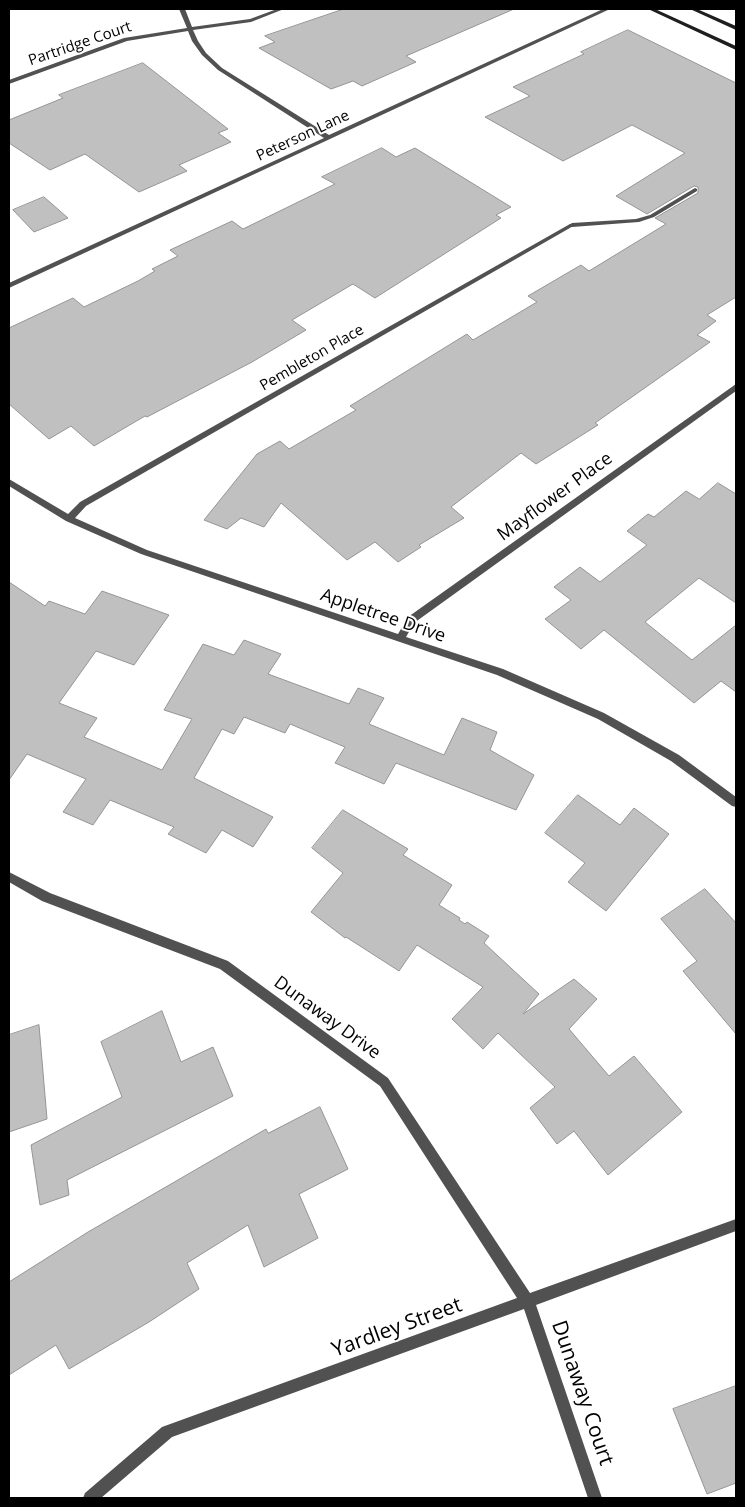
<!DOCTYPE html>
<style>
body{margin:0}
#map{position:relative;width:745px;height:1507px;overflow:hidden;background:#fff;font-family:"Open Sans",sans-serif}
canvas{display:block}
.frame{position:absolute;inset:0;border:10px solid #000;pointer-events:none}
</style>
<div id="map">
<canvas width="745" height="1507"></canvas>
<div class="frame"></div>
</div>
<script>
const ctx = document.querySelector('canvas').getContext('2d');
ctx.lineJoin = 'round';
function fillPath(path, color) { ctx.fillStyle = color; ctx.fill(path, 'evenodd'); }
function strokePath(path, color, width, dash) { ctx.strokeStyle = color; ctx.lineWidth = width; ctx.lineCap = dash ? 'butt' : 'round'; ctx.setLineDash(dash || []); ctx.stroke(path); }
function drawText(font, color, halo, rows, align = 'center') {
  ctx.font = font + ' "Open Sans",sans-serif'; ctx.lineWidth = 4; ctx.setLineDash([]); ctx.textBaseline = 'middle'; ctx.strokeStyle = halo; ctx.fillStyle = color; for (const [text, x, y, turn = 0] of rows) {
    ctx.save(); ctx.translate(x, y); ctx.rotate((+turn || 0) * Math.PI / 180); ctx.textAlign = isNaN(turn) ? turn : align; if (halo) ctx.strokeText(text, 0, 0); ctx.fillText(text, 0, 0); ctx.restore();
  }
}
const building = new Path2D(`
 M 344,9 L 514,9 L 406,56 L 416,62 L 362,86 L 353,81 L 331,89 L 259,48 L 275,42 L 265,36 Z
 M 628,30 L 736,83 L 736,297 L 707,315 L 716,321 L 697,335 L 710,342 L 595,423 L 598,425 L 536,464 L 521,453 L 451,507 L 464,518 L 419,545 L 421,547 L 398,562 L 375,542 L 347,560 L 281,503 L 264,527 L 241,518 L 227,529 L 204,520 L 257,454 L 280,441 L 289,449 L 356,410 L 350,406 L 467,334 L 473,340 L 537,302 L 528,296 L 581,265 L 589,271 L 666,224 L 655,218 L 698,193 L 698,187 L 694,186 L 647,214 L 616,196 L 685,153 L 632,125 L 563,161 L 485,117 L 530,96 L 513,87 L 584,54 L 581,52 Z
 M 143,63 L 228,129 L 218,133 L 231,142 L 179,165 L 187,171 L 139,192 L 85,154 L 50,170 L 9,143 L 9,120 L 63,98 L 59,95 Z
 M 382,148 L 396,157 L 415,148 L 511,207 L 496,215 L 501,218 L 375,298 L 353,284 L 292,320 L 306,330 L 252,362 L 147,417 L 145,416 L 94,446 L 71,426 L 49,439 L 9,404 L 9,328 L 73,298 L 84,307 L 138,281 L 155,271 L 152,269 L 178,256 L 170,250 L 232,221 L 243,229 L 335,184 L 322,177 Z
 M 44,197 L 68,218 L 34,232 L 13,210 Z
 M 718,483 L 736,494 L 736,603 L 699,578 L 645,622 L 692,660 L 736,625 L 736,692 L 721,681 L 694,703 L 604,630 L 581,649 L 545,619 L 571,600 L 554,587 L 580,567 L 600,582 L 647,545 L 627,531 L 648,514 L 654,517 L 686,491 L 699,499 Z
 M 9,582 L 45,606 L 49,601 L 85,614 L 102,591 L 169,615 L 134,665 L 96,651 L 59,703 L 97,718 L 84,737 L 162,770 L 192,719 L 164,710 L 203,644 L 234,655 L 244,640 L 281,654 L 268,674 L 349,704 L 358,688 L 384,698 L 369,724 L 444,755 L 462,718 L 497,732 L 490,750 L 534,775 L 516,810 L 396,763 L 384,784 L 335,763 L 345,747 L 290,724 L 285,733 L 244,717 L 234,734 L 222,729 L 194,778 L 273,817 L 253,847 L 222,830 L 206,853 L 168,834 L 174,827 L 110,800 L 93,825 L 63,812 L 86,779 L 27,754 L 9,780 Z
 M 578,795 L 620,825 L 634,808 L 669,834 L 606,911 L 568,882 L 585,863 L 545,833 Z
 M 343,810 L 408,849 L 403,855 L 452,885 L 439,905 L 460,918 L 459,920 L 465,924 L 467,922 L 489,936 L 484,943 L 539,994 L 523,1014 L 574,979 L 597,999 L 569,1029 L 609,1076 L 634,1056 L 682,1112 L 608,1175 L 574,1131 L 557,1144 L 530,1108 L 555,1087 L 498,1033 L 483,1049 L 452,1019 L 483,987 L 417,945 L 399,971 L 346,937 L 345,938 L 311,912 L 343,873 L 312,848 Z
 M 705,889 L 736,923 L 736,1034 L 683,971 L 697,961 L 661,919 Z
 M 162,1011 L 181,1062 L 213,1047 L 233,1096 L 67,1180 L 69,1195 L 40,1205 L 31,1145 L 122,1097 L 101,1042 Z
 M 39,1025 L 47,1119 L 9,1132 L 9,1035 Z
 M 320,1107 L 348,1169 L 299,1194 L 318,1238 L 264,1267 L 248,1225 L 187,1263 L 199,1289 L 149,1322 L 69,1369 L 56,1345 L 9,1375 L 9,1282 L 88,1232 L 266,1129 L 268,1133 Z
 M 736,1386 L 736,1483 L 707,1494 L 673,1409 Z`);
const service = new Path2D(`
 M 695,188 L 697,189 L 697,191 L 654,217 L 639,222 L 572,227 L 569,225 L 572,223 L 636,219 L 650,215 Z`);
const minor = new Path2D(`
 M 179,9 L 185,9 L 192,27 L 250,19 L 277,9 L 284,9 L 251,22 L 193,30 L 198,41 L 206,53 L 222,68 L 329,135 L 603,9 L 610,9 L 9,288 L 9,283 L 324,138 L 218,70 L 202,55 L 192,41 L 188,31 L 127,41 L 9,84 L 9,80 L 124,38 L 187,28 Z
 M 570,224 L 575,225 L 86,506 L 75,518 L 147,550 L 398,634 L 408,617 L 736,384 L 736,391 L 414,623 L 406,637 L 503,669 L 604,713 L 679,755 L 736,797 L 736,807 L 732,806 L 671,761 L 598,719 L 497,675 L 141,554 L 66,521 L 9,486 L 9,479 L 68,514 L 80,502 Z
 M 9,872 L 50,893 L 228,961 L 388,1078 L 530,1293 L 736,1219 L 736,1231 L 536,1305 L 602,1498 L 588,1498 L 524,1309 L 172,1437 L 101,1498 L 83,1498 L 85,1493 L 162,1427 L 517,1298 L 380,1086 L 220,969 L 42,901 L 9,882 Z`);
const secondary = new Path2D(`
 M 648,9 L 655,9 L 736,46 L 736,50 Z
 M 690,9 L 697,9 L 736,26 L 736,30 Z`);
const farStreetnames = [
 ["Partridge Court",80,44,-19],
 ["Peterson Lane",303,136,-25],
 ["Pembleton Place",312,358,-30]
];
const streetNames = [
 ["Mayflower Place",555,497,-36],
 ["Appletree Drive",383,616,19],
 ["Dunaway Drive",327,1018,36]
];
const nearStreetnames = [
 ["Yardley Street",397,1328,-20],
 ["Dunaway Court",582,1393,71]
];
fillPath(building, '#c0c0c0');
strokePath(building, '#959595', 1);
fillPath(service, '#515151');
fillPath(minor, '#515151');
fillPath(secondary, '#1e1e1e');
drawText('15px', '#000', '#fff', farStreetnames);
drawText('18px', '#000', '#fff', streetNames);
drawText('21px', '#000', '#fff', nearStreetnames);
</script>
